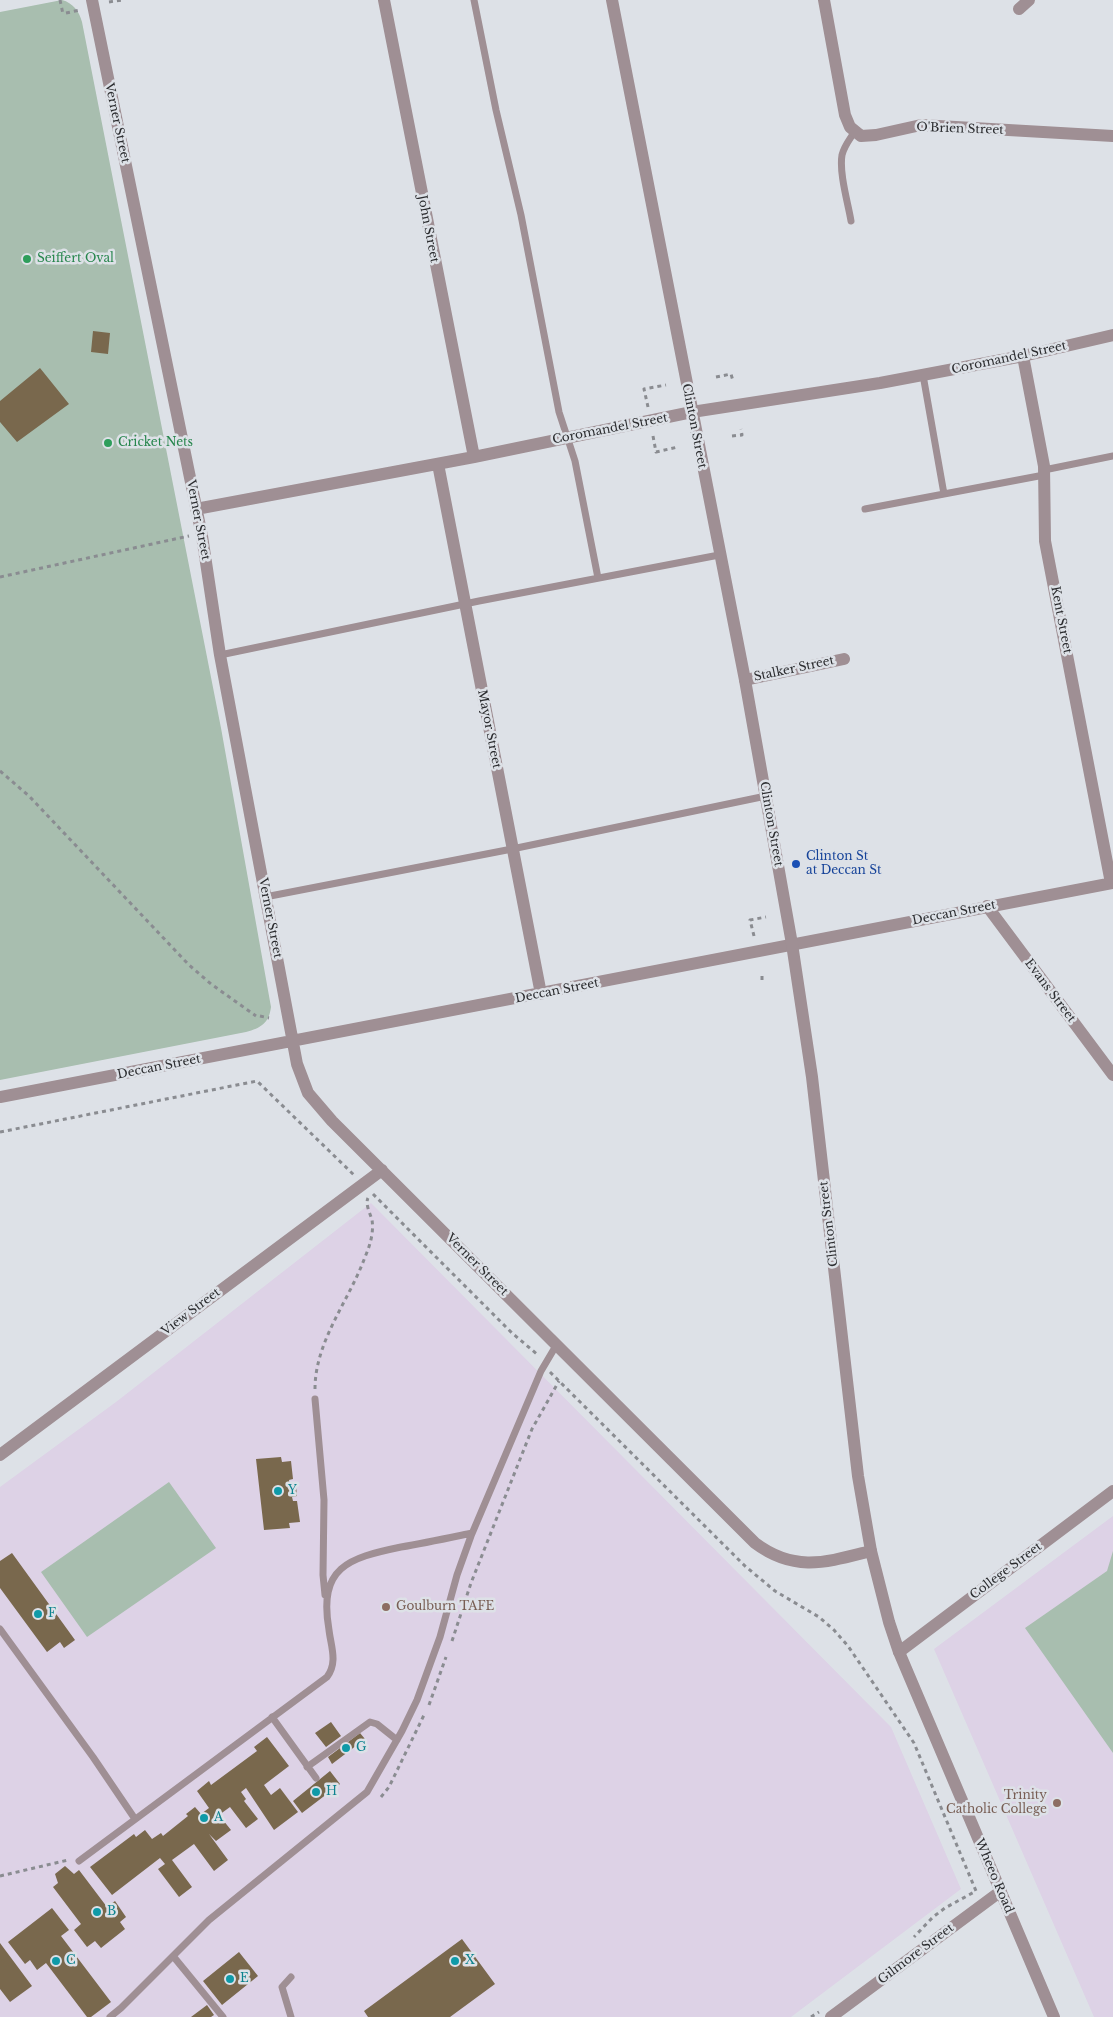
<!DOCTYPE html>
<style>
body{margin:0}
canvas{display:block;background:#dde1e7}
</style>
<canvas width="1113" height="2017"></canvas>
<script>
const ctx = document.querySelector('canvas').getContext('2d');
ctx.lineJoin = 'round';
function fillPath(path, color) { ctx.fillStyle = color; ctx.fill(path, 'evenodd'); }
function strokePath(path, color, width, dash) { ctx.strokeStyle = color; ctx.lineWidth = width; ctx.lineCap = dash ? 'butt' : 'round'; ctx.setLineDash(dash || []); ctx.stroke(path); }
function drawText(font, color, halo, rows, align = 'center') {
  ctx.font = font + ' "Libre Baskerville",serif'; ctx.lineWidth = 5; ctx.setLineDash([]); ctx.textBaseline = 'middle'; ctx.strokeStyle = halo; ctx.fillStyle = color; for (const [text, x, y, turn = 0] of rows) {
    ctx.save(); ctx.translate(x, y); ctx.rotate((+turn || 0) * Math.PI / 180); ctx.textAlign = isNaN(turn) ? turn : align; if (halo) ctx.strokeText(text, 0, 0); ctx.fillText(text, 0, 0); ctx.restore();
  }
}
const education = new Path2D(`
 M 371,1203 L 891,1727 L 961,1889 L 791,2017 L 0,2017 L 0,1487 L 116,1402 Z
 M 1113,1516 L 1113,2017 L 1094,2017 L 934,1649 Z`);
const green = new Path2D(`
 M 62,0 C 73,3 79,11 82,22 L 221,728 L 271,1007 C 269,1023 261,1028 246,1032 L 0,1080 L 0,12 Z
 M 169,1482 L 216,1548 L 87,1637 L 41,1572 Z
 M 1113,1551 L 1113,1753 L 1025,1628 L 1107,1571 Z`);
const building = new Path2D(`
 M 93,331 L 110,333 L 108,354 L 91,352 Z
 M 40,368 L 69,404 L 17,442 L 0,422 L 0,401 Z
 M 281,1457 L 282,1462 L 291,1461 L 293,1479 L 289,1480 L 290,1487 L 296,1486 L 297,1496 L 292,1497 L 293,1501 L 297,1501 L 300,1522 L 289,1523 L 290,1528 L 264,1530 L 256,1459 Z
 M 12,1553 L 75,1640 L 64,1648 L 60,1642 L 47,1652 L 0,1588 L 0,1561 Z
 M 331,1722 L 341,1736 L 326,1747 L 315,1733 Z
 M 360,1733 L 365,1739 L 332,1764 L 328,1757 Z
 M 267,1737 L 289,1766 L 264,1785 L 271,1795 L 280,1788 L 298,1812 L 274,1830 L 246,1788 L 241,1792 L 246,1799 L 244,1801 L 258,1819 L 246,1828 L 230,1807 L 219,1815 L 231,1830 L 216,1841 L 209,1834 L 228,1860 L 214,1871 L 194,1844 L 172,1860 L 192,1887 L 179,1897 L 158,1869 L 165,1864 L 160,1858 L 112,1895 L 90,1867 L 134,1834 L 136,1837 L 145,1830 L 152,1839 L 161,1833 L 163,1836 L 188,1816 L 186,1814 L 195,1807 L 201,1814 L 209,1808 L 197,1791 L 209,1781 L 211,1785 L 257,1751 L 254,1747 Z
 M 330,1771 L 340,1784 L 302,1813 L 293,1801 Z
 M 65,1866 L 74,1874 L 79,1870 L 107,1907 L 115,1901 L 126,1917 L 120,1922 L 125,1929 L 101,1948 L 95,1941 L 87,1947 L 74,1930 L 81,1924 L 53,1887 L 58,1883 L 55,1874 Z
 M 52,1908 L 69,1930 L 61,1936 L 111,2002 L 91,2017 L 87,2017 L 46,1963 L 37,1970 L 30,1960 L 25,1964 L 8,1942 Z
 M 462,1939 L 495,1984 L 450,2017 L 368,2017 L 364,2011 Z
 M 0,1943 L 32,1986 L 10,2002 L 0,1989 Z
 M 239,1952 L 258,1976 L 222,2005 L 203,1981 Z
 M 207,2005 L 214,2015 L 211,2017 L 191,2017 Z`);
const path = new Path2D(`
 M 60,0 L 63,14
 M 109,2 L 122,0
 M 66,13 L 80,10
 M 716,377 L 731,374 L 733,381
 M 648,407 L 644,389 L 666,385
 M 653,436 L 656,452 L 678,447
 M 732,436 L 742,435 L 741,429
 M 0,577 L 189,536
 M 0,771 L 29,796 L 189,965 L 211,984 L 256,1016
 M 754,936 L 750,920 L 766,917
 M 762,976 L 762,984
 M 260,1016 L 269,1018
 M 0,1132 L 257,1081 L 354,1175
 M 373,1194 L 512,1333 L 538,1355
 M 550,1372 L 745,1566 L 775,1591 L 819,1617 L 834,1630 L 848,1646 L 914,1743 L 976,1891 L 945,1908 L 933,1917 L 914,1937
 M 315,1389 C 315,1341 349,1301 365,1257 C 370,1246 374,1232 372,1220 C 370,1213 365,1204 368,1198
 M 452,1641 L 471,1583 L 532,1429 L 559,1381
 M 429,1705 L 446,1657
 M 381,1797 L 389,1787 L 424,1715
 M 0,1876 L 68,1860
 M 811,2017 L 819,2012`);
const service = new Path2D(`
 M 474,0 L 496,110 L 521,215 L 559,412 L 575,461 L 598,578
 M 851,221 C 848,203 839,173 842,155 C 844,146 850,139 855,131
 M 923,375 L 944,494
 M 1044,470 L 1113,456
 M 865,509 L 1044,475
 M 220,655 L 479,601 L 719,555
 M 265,897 L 512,849 L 766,796
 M 315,1399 L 324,1500 L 323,1575 L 325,1595
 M 0,1629 L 93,1757 L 135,1819
 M 272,1717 L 316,1778
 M 307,1767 L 370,1722 L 377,1724 L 397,1740
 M 79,1861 L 327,1677 C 338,1662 331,1647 329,1630 C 318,1567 348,1558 401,1547 C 425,1543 448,1538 472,1533
 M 173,1956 L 223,2017
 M 110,2017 L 121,2008 L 209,1920 L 367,1792 L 402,1731 L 417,1700 L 440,1637 L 457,1575 L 471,1536 L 541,1371 L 557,1344
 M 291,2017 L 282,1987 L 291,1977`);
const minor = new Path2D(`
 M 92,0 L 202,536 L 220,655 L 297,1064 L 308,1093 L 332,1121 L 755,1543 C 795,1573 827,1562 871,1551
 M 384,0 L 474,457
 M 824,0 L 845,115 L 850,127 L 861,136 L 876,135 L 921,125 L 1113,136
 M 1019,9 L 1029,0
 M 1023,356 L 1044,466 L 1045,541 L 1111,883
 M 438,464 L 541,994
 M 196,509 L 474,457 L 692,412 L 880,383 L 1023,356 L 1113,335
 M 745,680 L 844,659
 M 987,906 L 1113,1075
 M 0,1097 L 1113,883
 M 0,1455 L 382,1170
 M 899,1652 L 1113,1491`);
const tertiary = new Path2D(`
 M 612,0 L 745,680 L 792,944 L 812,1077 L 858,1476 L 871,1551 L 889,1622 L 899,1652 L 1054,2017
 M 831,2017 L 1001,1891`);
const markers = [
 [27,259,5,"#2e9e5b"],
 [108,443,5,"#2e9e5b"],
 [796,864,5,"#1a4fb4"],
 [278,1491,5,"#0f9aa8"],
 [386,1607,5,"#8d6e63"],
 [38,1614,5,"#0f9aa8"],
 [346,1748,5,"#0f9aa8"],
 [316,1792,5,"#0f9aa8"],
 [1057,1803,5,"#8d6e63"],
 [204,1818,5,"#0f9aa8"],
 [97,1912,5,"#0f9aa8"],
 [56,1961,5,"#0f9aa8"],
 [455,1961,5,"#0f9aa8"],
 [230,1979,5,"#0f9aa8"]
];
const streetNames = [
 ["Verner Street",117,123,78],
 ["O'Brien Street",960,129,2],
 ["John Street",428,229,79],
 ["Coromandel Street",1009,358,-12],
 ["Clinton Street",694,426,79],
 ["Coromandel Street",610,429,-11],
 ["Verner Street",198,520,79],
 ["Kent Street",1061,620,79],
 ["Stalker Street",794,669,-12],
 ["Mayor Street",489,729,79],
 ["Clinton Street",771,824,80],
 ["Deccan Street",954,913,-11],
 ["Verner Street",270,918,79],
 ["Deccan Street",557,991,-11],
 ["Evans Street",1050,991,53],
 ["Deccan Street",159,1067,-11],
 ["Clinton Street",829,1224,-97],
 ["Verner Street",477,1265,45],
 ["View Street",191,1312,-37],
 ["College Street",1006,1571,-37],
 ["Wheeo Road",994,1876,67],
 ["Gilmore Street",916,1954,-37]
];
const leisureNames = [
 ["Seiffert Oval",37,259],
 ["Cricket Nets",118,443]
];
const transitNames = [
 ["Clinton St",806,857],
 ["at Deccan St",806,871]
];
const cultureNames = [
 ["Y",288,1491],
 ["F",48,1614],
 ["G",356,1748],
 ["H",326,1792],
 ["A",214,1818],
 ["B",107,1912],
 ["C",66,1961],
 ["X",465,1961],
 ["E",240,1979]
];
const educationNames = [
 ["Goulburn TAFE",396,1607],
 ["Trinity",1047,1796,"right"],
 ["Catholic College",1047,1810,"right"]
];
fillPath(education, '#ddd2e6');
fillPath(green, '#a8beaf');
fillPath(building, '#79684d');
strokePath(path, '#8a8c91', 3, [4, 4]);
strokePath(service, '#9f8f94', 7);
strokePath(minor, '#9f8f94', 12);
strokePath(tertiary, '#9f8f94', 12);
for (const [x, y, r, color] of markers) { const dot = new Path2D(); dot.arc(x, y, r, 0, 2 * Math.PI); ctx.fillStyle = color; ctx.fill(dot); strokePath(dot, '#dde1e7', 2); }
drawText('12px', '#2b2c2f', '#dde1e7', streetNames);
drawText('12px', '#27864d', '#dde1e7', leisureNames, 'left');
drawText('12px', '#164399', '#dde1e7', transitNames, 'left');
drawText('12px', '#0d838f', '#dde1e7', cultureNames, 'left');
drawText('12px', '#785e54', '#dde1e7', educationNames, 'left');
</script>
